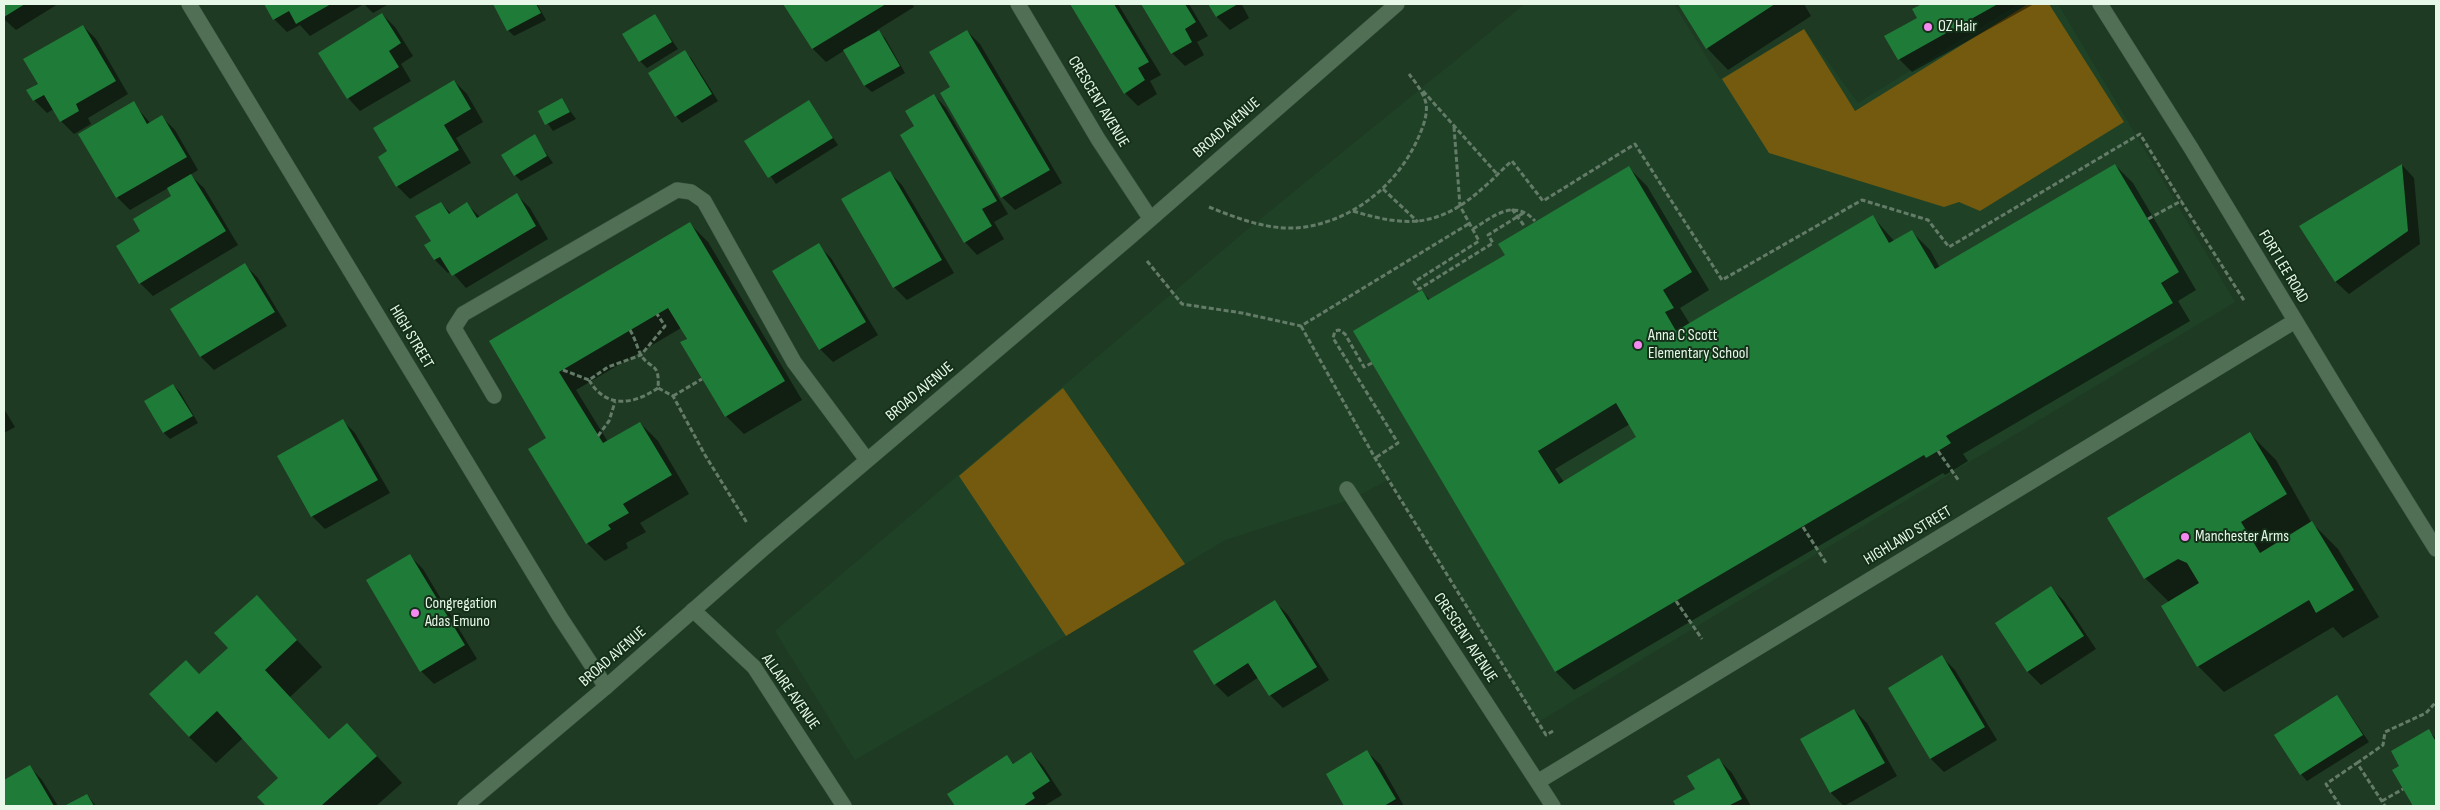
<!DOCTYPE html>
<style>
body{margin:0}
#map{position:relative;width:2440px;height:810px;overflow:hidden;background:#1e3a23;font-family:"Sofia Sans Condensed",sans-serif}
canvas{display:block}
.frame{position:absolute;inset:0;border:5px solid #e7f8e9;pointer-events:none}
</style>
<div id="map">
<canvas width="2440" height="810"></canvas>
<div class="frame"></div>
</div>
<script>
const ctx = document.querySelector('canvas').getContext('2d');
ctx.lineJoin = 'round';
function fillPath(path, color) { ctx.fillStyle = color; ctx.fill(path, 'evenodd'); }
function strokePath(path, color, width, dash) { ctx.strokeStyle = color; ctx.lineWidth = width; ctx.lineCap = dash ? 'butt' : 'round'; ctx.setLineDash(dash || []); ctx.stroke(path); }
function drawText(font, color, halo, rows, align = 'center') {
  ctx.font = font + ' "Sofia Sans Condensed",sans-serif'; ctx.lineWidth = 4; ctx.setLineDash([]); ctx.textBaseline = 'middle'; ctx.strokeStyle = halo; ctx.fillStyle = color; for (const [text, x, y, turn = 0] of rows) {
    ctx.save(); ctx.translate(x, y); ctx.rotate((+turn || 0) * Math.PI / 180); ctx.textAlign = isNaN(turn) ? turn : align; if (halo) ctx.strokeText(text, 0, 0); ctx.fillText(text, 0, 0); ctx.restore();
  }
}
const built = new Path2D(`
 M 1525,4 L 1674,4 L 1720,79 L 1804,29 L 1858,103 L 2018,4 L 2058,4 L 2235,302 L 1538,722 L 1389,479 L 1352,499 L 1225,540 L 1066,636 L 855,760 L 775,631 L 1242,234 Z`);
const green = new Path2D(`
 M 2028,4 L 2049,4 L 2124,122 L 1980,211 L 1959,202 L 1944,207 L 1769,153 L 1722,79 L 1804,29 L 1855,111 Z
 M 1063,388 L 1185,564 L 1066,636 L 959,476 Z`);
const shadow = new Path2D(`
 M 4,4 L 58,4 L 16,30 L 4,19 Z
 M 265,4 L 387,4 L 387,5 L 373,13 L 364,4 L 310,36 L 300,25 L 287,32 L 274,19 Z
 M 494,4 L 537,4 L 546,20 L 514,36 L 508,30 Z
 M 785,4 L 912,4 L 914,7 L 877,30 L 885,38 L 905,73 L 872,92 L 865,86 L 845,50 L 826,62 L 813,49 Z
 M 1071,4 L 1118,4 L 1161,75 L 1150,81 L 1157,94 L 1138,106 L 1125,93 Z
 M 1142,4 L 1189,4 L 1208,36 L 1197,42 L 1204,55 L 1185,66 L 1172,53 Z
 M 1209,4 L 1244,4 L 1242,5 L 1249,18 L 1230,30 L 1217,17 Z
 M 1680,4 L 1804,4 L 1811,16 L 1728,70 L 1707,48 Z
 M 1924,4 L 2034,4 L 1912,72 L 1899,59 L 1919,19 L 1914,10 Z
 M 382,14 L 395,27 L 413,56 L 401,64 L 411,81 L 360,111 L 348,98 Z
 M 655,16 L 678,49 L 647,68 L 640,61 Z
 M 83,26 L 96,39 L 128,94 L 88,118 L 91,124 L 74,134 L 61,121 L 54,109 L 47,113 L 34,100 L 39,84 Z
 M 967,31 L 980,44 L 1062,183 L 1015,210 L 1002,197 L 951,88 Z
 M 685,52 L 691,58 L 718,101 L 682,123 L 676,116 Z
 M 454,81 L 467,94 L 483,122 L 456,138 L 471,163 L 410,199 L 397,186 L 389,152 Z
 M 934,95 L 946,108 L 1008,214 L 994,222 L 1004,239 L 977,255 L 965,242 L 916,127 Z
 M 562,100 L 576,119 L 553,131 L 540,112 Z
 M 808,101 L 838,145 L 776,184 L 746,141 Z
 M 133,103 L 151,124 L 162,117 L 175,130 L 198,170 L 190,175 L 204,188 L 238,245 L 153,296 L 140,283 L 142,232 L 173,196 L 168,188 L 130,210 L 117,197 Z
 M 534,136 L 553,163 L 521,181 L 515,175 Z
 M 2115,165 L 2133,183 L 2196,290 L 2178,301 L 2190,321 L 1963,454 L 1968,461 L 1957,468 L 1945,475 L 1943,473 L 1574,690 L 1556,672 L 1354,331 L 1422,292 L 1430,300 L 1506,256 L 1629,168 L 1647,186 L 1709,290 L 1680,308 L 1690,324 L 1873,217 L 1895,242 L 1912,232 L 1930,250 L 1940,268 ZM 1630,424 L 1638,437 L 1564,482 L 1555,469 Z
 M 2402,165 L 2414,178 L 2420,244 L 2349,294 L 2336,282 L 2301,226 Z
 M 889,172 L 902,185 L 954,273 L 907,300 L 894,287 L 843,200 Z
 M 517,195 L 530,208 L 548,239 L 466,288 L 451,271 L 448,273 L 435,260 L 426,245 L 433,241 L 441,203 L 451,214 L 467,204 L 480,217 Z
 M 690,224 L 708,242 L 802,400 L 744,434 L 726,416 L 681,328 L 576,390 L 608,442 L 640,423 L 658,441 L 689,494 L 640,523 L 646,532 L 626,543 L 628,548 L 605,561 L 587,543 L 548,438 L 490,342 Z
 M 818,245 L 831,258 L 878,335 L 833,362 L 820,349 Z
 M 245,265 L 258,278 L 287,326 L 214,370 L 201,357 L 171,309 Z
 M 173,385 L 180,392 L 198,423 L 170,439 L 164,433 L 145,401 Z
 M 4,409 L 15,427 L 4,433 Z
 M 343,421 L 355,433 L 390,493 L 325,529 L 312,516 Z
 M 2250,434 L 2276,460 L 2311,522 L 2338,549 L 2379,617 L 2343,638 L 2333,627 L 2224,692 L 2198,666 L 2170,603 L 2145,578 L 2109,518 Z
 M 410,556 L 423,569 L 477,659 L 434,684 L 421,671 Z
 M 2051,588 L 2064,601 L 2096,649 L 2041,685 L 2028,672 L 1997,624 Z
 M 257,597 L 322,667 L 290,697 L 330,740 L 347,724 L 402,783 L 376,806 L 267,806 L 258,797 L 280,778 L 243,738 L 216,763 L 189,737 L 200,675 L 230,648 Z
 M 1275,602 L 1288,615 L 1329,680 L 1283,708 L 1270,695 L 1259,677 L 1228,697 L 1215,684 Z
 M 1942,657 L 1955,670 L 1997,740 L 1944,772 L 1931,759 L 1890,688 Z
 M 2337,696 L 2369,742 L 2307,781 L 2301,774 Z
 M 1854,710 L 1867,723 L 1897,776 L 1844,806 L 1831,793 L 1801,740 Z
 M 2428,731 L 2436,738 L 2436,806 L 2415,806 L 2394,770 L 2401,766 Z
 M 1367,752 L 1380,764 L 1404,806 L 1346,806 L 1327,775 Z
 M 1031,753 L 1043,766 L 1062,795 L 1044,806 L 956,806 L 949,795 L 1007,757 L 1014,764 Z
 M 1719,760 L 1732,773 L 1751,806 L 1677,806 L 1675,802 L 1696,790 Z
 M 30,767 L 42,780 L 58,806 L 4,806 L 4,782 Z
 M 87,795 L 96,806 L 67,806 Z`);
const building = new Path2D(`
 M 4,4 L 25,4 L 4,17 Z
 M 264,4 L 331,4 L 296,24 L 289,11 L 273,20 Z
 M 493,4 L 536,4 L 541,13 L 507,31 Z
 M 783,4 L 886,4 L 812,49 Z
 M 1070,4 L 1114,4 L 1149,62 L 1138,68 L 1145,80 L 1124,94 Z
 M 1141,4 L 1185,4 L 1196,22 L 1185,29 L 1192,42 L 1171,54 Z
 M 1208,4 L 1238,4 L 1216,17 Z
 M 1678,4 L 1775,4 L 1706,49 Z
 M 1922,4 L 1998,4 L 1898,60 L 1884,36 L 1917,18 L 1912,9 Z
 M 382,13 L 401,43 L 389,51 L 399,67 L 347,99 L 318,53 Z
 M 655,14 L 672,42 L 639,62 L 622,34 Z
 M 83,25 L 116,81 L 76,104 L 79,111 L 60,122 L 44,95 L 33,101 L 26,90 L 38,84 L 23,59 Z
 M 879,30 L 900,66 L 864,86 L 843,50 Z
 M 967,30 L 1050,170 L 1001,198 L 940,93 L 950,87 L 929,52 Z
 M 685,50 L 712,94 L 675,117 L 648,73 Z
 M 454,80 L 471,109 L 444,125 L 459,150 L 396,187 L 378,157 L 387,151 L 373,128 Z
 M 934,94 L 997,201 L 982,209 L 992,226 L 964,243 L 900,135 L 914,126 L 905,111 Z
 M 562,98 L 570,112 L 545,125 L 538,111 Z
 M 809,100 L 833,138 L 768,178 L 744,141 Z
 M 134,101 L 147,124 L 162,115 L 187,157 L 116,198 L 78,134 Z
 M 535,134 L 547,156 L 514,176 L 501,155 Z
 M 2115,164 L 2179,272 L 2161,283 L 2173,303 L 1946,436 L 1951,443 L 1938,451 L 1926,458 L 1924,455 L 1555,672 L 1353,331 L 1422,290 L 1428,300 L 1505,255 L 1498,244 L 1629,166 L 1692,272 L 1663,290 L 1674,308 L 1665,312 L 1676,331 L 1873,215 L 1889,243 L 1912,230 L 1935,269 ZM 1616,403 L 1636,437 L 1559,484 L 1538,451 Z
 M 2402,164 L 2408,231 L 2335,282 L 2299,226 Z
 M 890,171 L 942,260 L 893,288 L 841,199 Z
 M 191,174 L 226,231 L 139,284 L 116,246 L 140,231 L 133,219 L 171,196 L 167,188 Z
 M 517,193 L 536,226 L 452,276 L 440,257 L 434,260 L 424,245 L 431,241 L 415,216 L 441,202 L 449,214 L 467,202 L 477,218 Z
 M 690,222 L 785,381 L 725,417 L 680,342 L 687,339 L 668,308 L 559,372 L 603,443 L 640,422 L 672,475 L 623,504 L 629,513 L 608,525 L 611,529 L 586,544 L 528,449 L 546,438 L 489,341 Z
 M 819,243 L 866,322 L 819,350 L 772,271 Z
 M 245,263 L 275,312 L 200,357 L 170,309 Z
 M 173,384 L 193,416 L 163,433 L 144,401 Z
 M 343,419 L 378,480 L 311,517 L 277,456 Z
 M 2250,432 L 2287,494 L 2241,522 L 2260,553 L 2312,521 L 2354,590 L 2316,613 L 2309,600 L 2197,667 L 2161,606 L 2199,583 L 2187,563 L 2178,559 L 2144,579 L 2107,518 Z
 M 410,554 L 465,645 L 420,672 L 366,580 Z
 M 2051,586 L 2084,636 L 2027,672 L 1995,623 Z
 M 257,595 L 297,640 L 265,670 L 329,739 L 347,723 L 377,756 L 321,806 L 266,806 L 257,797 L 278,778 L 217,711 L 189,737 L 149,694 L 186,660 L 199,674 L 228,648 L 214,633 Z
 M 1275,600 L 1317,667 L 1269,696 L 1248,663 L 1214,685 L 1193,651 Z
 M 1942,655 L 1985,727 L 1930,759 L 1888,688 Z
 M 2337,695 L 2363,735 L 2300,775 L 2274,735 Z
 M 1854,709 L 1885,763 L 1830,793 L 1800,739 Z
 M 2429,729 L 2436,742 L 2436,806 L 2413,806 L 2392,770 L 2399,766 L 2391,751 Z
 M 1367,750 L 1396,799 L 1384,806 L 1344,806 L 1326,774 Z
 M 1031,752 L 1050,781 L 1032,793 L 1035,798 L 1023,806 L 955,806 L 947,794 L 1007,755 L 1013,764 Z
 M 1719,758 L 1742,799 L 1728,806 L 1676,806 L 1673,801 L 1695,789 L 1687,776 Z
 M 30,765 L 54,806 L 4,806 L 4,780 Z
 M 87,794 L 94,806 L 64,806 Z`);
const path = new Path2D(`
 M 1423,91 L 1497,174
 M 1454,127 L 1460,206 L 1479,241 L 1414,282 L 1419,289 L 1493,243 L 1488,235 L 1525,212
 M 1383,189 L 1418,222
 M 1209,207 C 1239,219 1272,232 1305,227 C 1356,219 1399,183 1419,136 C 1423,127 1428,114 1426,103 C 1423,92 1416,83 1409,74
 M 1512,209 L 1525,227
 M 1353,211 C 1408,228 1440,227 1484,187 C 1494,179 1502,169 1512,161 L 1543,201 L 1635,144 L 1722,280 L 1862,200 L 1928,220 L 1949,247 L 2140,134 L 2181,201
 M 2148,219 L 2181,201 L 2245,302
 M 1473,229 C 1494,216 1514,198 1535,221
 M 1147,261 L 1182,304 L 1242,313 L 1301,326 L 1470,223
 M 1301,326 L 1375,458 L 1538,722 L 1546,735 L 1553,731
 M 630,330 C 635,338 638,350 641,355 C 650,370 660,361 658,388 L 673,396 L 705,455 L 747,523
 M 1372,363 L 1364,367 L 1345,334 L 1339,330 L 1335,331 L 1333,338 L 1398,443 L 1375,458
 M 563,370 L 589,380 L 608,367 L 641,355 L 665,326 L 657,314
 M 589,380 C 606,409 633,405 658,388
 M 673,396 L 702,379
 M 598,436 L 609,421 L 615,402
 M 1938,451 L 1959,481
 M 1803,527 L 1826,563
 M 1676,601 L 1702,639
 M 2357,763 L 2383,745 L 2385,732 L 2426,713 L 2436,702
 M 2382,801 L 2403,789
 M 2340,806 L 2326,784 L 2357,763 L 2385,806`);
const lane = new Path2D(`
 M 494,396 L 454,328 L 463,314 L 677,190 L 691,192 L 704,201 L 794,362 L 867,460`);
const street = new Path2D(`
 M 189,4 L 560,617 L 606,687
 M 1018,4 L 1098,139 L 1150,218
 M 1347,489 L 1553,806
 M 693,610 L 754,667 L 844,806
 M 1539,781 L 2295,321`);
const secondary = new Path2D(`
 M 2100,4 L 2191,148 L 2339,393 L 2436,549
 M 465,806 L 606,687 L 764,548 L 1129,238 L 1397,4`);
const markers = [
 [1928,27,5,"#f489f1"],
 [1638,345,5,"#f489f1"],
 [2185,537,5,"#f489f1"],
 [415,613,5,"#f489f1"]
];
const poiNames = [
 ["OZ Hair",1938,27],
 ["Anna C Scott",1648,336],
 ["Elementary School",1648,354],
 ["Manchester Arms",2195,537],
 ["Congregation",425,604],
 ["Adas Emuno",425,622]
];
const streetNames = [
 ["CRESCENT AVENUE",1098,102,59],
 ["BROAD AVENUE",1227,128,-41],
 ["FORT LEE ROAD",2283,267,59],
 ["HIGH STREET",411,337,59],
 ["BROAD AVENUE",920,392,-40],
 ["HIGHLAND STREET",1908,536,-31],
 ["CRESCENT AVENUE",1465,638,57],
 ["BROAD AVENUE",613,657,-41],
 ["ALLAIRE AVENUE",790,692,55]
];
fillPath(built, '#1f4226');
fillPath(green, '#735a0e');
fillPath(shadow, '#0007');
fillPath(building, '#1f7b38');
strokePath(lane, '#3b5540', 16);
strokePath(street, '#3b5540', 16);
strokePath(secondary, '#3b5540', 16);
strokePath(path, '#637b67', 3, [5, 2.5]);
strokePath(lane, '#516f55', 15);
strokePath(street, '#516f55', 15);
strokePath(secondary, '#516f55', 15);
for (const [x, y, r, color] of markers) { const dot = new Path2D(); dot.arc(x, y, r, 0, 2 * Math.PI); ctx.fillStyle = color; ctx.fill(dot); strokePath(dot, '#143019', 2); }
drawText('16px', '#e7f8e9', '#143019', poiNames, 'left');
drawText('16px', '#e7f8e9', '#143019', streetNames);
</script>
